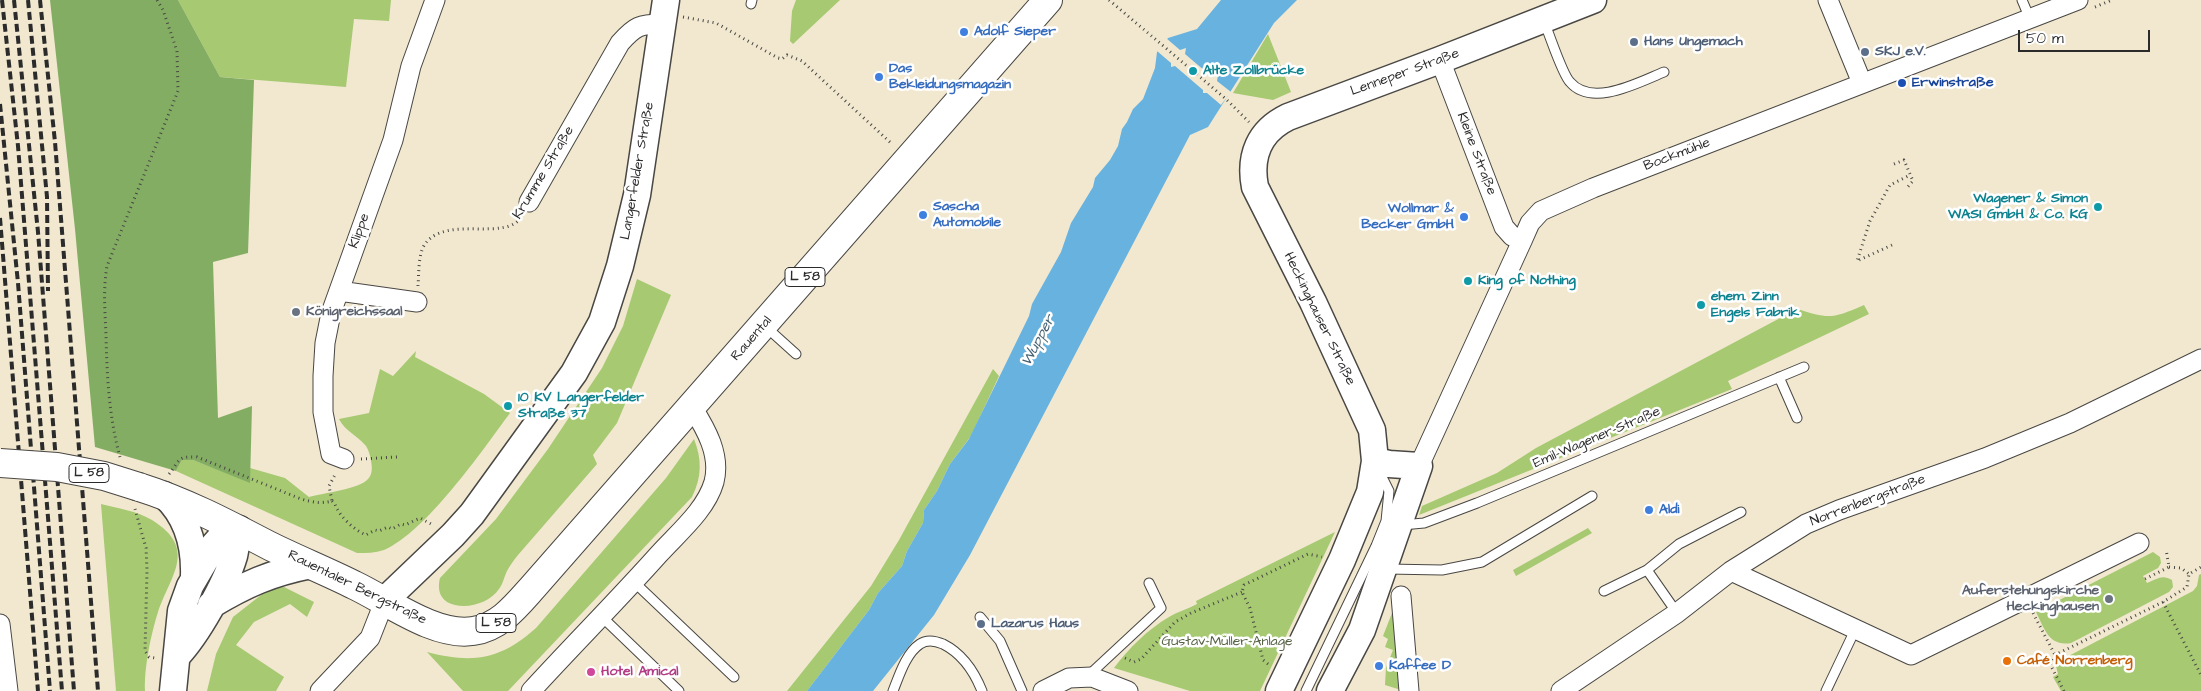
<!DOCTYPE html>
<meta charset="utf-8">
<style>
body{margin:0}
#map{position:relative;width:2201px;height:691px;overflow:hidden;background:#f1e8cf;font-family:"Architects Daughter",sans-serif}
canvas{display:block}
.scale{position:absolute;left:2018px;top:30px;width:132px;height:22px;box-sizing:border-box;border:2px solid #2b2b2b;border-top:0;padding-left:6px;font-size:15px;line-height:18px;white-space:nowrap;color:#2b2b2b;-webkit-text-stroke:4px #fff;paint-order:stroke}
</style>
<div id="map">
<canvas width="2201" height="691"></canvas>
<div class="scale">50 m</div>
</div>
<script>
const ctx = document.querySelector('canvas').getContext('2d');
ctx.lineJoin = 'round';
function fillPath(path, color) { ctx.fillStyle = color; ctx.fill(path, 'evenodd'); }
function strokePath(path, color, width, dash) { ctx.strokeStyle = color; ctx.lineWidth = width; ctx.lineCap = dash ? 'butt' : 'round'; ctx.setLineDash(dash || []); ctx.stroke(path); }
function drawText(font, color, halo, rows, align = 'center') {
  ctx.font = font + ' "Architects Daughter",sans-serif'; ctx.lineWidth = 5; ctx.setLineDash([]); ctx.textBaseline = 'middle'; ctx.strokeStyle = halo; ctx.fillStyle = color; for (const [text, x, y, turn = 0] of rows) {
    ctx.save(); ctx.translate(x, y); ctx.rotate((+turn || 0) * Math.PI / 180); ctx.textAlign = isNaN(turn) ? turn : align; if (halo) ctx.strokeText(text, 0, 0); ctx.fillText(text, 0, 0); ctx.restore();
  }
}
const green = new Path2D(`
 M 178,0 L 391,0 L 389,21 L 354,19 L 346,87 L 220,77 Z
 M 796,0 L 840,0 L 793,44 L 790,41 L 792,11 Z
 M 1268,34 L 1291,92 L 1273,100 L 1233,93 Z
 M 637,279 L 671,295 L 617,423 L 593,455 L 597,464 L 518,555 C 514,560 510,565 507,571 C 504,577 503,584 499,589 C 489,604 463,611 447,602 C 438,596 438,586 440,578 L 496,519 L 548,449 L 602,368 L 623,326 Z
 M 1864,305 L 1869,314 L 1728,381 L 1732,389 L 1419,515 L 1422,506 L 1497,473 L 1536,448 L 1797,309 C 1829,319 1832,319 1864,305 Z
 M 416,351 L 415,357 L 484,394 L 510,413 C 482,451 426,532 384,550 C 375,553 366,553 357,553 L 176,471 L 182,460 L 193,460 L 250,482 L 250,468 L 285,478 L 309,497 C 323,493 360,489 368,479 C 373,474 372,466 371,461 C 370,455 369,451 366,446 C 358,436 345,431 339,419 L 369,413 L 380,369 L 393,376 Z
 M 993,369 L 999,376 L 971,436 L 950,464 L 937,491 L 924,510 L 923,523 L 907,551 L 902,566 L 878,593 L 869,610 L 807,691 L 787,691 L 871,586 L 899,540 Z
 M 694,439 C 702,459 702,477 692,497 L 508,691 L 463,691 L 427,652 C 473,664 500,660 536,628 L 666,478 Z
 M 101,504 C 117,508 137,511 152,520 C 198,549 171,574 158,612 C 151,634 144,668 145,691 L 116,691 Z
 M 1588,528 L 1592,533 L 1516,576 L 1513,570 Z
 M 1335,532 L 1260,691 L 1190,691 L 1114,668 C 1129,648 1147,630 1169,617 C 1177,612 1188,609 1197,604 L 1196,601 Z
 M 2153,552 L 2160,557 L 2161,563 L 2158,568 L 2143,576 L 2147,583 C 2157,579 2162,574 2172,580 L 2173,587 L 2169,592 L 2071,643 C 2049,647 2044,628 2036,612 Z
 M 2201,574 L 2201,691 L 2061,691 L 2053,677 L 2058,674 L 2056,666 L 2059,661 L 2193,591 L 2197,586 L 2199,575 Z
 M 284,587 L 314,602 L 307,617 L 290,604 L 254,622 L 236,645 L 284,677 L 276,691 L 207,691 L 216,654 L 233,617 L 270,588 Z
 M 1395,612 L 1401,690 L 1385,685 L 1386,668 L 1393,650 L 1385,647 L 1388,639 L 1383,636 L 1392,613 Z`);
const forest = new Path2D(`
 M 50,0 L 178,0 L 220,77 L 254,80 L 248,253 L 213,262 L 218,418 L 252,406 L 250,483 L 193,460 L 182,460 L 176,471 L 95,447 L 75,229 Z`);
const water = new Path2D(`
 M 1221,0 L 1297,0 L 1274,23 L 1208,127 L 1190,135 L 970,555 L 934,615 L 873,691 L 807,691 L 869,610 L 878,593 L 902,566 L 907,551 L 923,523 L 924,510 L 937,491 L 950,464 L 969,439 L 1029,316 L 1032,304 L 1061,252 L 1071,223 L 1093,187 L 1095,178 L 1110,160 L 1118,146 L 1122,129 L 1127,122 L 1133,109 L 1143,99 L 1155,68 L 1157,52 L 1168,38 L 1197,29 Z`);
const pier = new Path2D(`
 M 1166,38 L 1180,50 L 1186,48 L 1185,54 L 1212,77 L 1218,75 L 1217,81 L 1231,92 L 1221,105 L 1207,93 L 1203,93 L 1203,90 L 1175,66 L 1171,67 L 1171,63 L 1157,51 Z`);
const path = new Path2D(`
 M 1109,0 L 1226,99 L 1249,122
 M 2095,7 L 2112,0
 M 683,17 L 716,23 L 778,58 L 782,59 L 787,55 L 802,61 L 892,144
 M 1894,164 L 1904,160 L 1913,181 L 1906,189
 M 1892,245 L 1857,261 L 1870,221 L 1890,185 L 1910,175
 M 418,286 C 419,273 418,254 425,244 C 447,214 506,243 522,216
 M 120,457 C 109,417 107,377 106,335 C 105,312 103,289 107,266 L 178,91 L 177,51 L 163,10 L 157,0
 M 361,459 L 397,457
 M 169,474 C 180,461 176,456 197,457 L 301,499 C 312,502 320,504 332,501 L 329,486 L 336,473
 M 332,501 L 335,504 C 339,516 354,530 366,535 L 375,530 L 379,531 L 388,527 L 392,529 L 401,524 L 405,525 L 420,518 L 433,525
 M 135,509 L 146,548 L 147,570 L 145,651 L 149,657 L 155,658
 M 2169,567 L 2181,568 L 2189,574
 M 2145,579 L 2169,567 L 2166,549
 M 2163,602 L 2201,675
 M 2033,613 L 2055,655
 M 1125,658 L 1134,662 L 1141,659 L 1175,622 L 1191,613 L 1242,592
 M 1268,664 L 1263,660 L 1250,608 L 1242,592 L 1244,585 L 1308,554 L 1322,557
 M 2064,691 L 2050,664 L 2055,655 L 2163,602 L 2187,587 L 2189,574 L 2201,567`);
const lane = new Path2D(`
 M 2022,0 L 2030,19
 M 751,4 L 752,0
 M 1544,22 C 1550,35 1562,74 1570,82 C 1592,108 1639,82 1664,72
 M 766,327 L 796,354
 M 1779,377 L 1797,418
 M 1402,525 L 1424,523 L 1477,503 L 1804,367
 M 1387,569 L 1442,570 L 1482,562 L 1592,496
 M 1647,570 L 1677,613
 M 634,582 L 734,677
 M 1604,591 L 1647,570 L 1679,544 L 1741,512
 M 601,616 L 679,691
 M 980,617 L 1000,641 L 1022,691
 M 1089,675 L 1161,608 L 1149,583
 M 893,691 C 899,676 906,653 920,644 C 927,639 936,641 943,644 C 963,654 974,671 982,691
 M 1306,691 L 1376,546 L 1386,521 L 1389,491 L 1380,473
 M 1826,691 L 1855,630`);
const street = new Path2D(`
 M 1828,0 L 1862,83
 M 1440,60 L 1504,227 L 1512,236 L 1522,241
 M 529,202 L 620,43 C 635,26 640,24 662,24
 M 339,291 L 417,302
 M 344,459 L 331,454 L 323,412 L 323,376 L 325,343 L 331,313 L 393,140 L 411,66 L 435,0
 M 1419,466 L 1522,241 L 1530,223 L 1541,211 L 1593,188 L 2078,0
 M 1731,571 L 1911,655 L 2139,543
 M 1401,596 L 1409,691
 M 0,624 L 8,691
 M 320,691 L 370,638 L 385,600
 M 531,691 C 573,645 617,601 659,554 C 678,533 706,510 714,482 C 721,455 706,429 692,407
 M 1043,691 L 1069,678 L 1092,677 L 1128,691
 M 1561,691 L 1677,613 L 1731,571 L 1806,524 L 1839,510 L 1985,458 L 2070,423 L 2201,359`);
const secondary = new Path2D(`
 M 164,495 C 188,517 195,545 194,576
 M 385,600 L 453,535 L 472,514 L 574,373 L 602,322 L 620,266 L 637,195 L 666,0
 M 211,605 C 246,584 271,573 311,565
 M 177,656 C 197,635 226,584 234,556 C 236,547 237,538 239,529
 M 173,691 L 181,611 L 190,586 L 214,545 L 231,526
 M 1279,691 L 1342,560 L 1370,492 L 1375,461 L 1372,430 L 1313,302 L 1255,187 C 1249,156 1259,131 1288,117 L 1440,60 L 1593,0
 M 1330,691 L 1362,630 L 1419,466 L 1389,464 L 1375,461`);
const primary = new Path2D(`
 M 139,487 C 184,501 226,523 268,545 C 296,559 326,571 354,585 C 388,601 435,637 473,631 C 500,627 516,606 533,587 L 1048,0`);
const rail = new Path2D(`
 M 2,0 L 18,146 L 62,691
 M 14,0 L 38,232 L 74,691
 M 28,0 L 47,197 L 48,291
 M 40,0 L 55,142 L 98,691
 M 0,104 L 18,283 L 50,691
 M 0,218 L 38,691`);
const primaryBridge = new Path2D(`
 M 0,463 L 57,467 L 104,476 L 139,487`);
const markers = [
 [964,32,5,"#3f7fe0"],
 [1634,42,5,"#5c6f8a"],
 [1865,52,5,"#5c6f8a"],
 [1193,71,5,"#0f9aa8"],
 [879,77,5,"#3f7fe0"],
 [1902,83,5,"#1a4fb4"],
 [2098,207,5,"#0f9aa8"],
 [923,215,5,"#3f7fe0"],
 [1464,217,5,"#3f7fe0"],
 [1468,281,5,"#0f9aa8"],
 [1701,305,5,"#0f9aa8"],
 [296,312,5,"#6b7280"],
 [508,406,5,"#0f9aa8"],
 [1649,510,5,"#3f7fe0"],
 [2109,599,5,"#6b7280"],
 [981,624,5,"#5c6f8a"],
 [2007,661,5,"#e8710a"],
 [1379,666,5,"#3f7fe0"],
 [591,672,5,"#d1479c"]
];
const shields = [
 [805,277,40],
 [89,473,40],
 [496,623,40]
];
const shieldNames = [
 ["L 58",805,277],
 ["L 58",89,473],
 ["L 58",496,623]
];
const shopNames = [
 ["Adolf Sieper",974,32],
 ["Das",889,69],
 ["Bekleidungsmagazin",889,85],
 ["Sascha",933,207],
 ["Automobile",933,223],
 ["Wollmar &",1454,209,"right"],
 ["Becker GmbH",1454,225,"right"],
 ["Aldi",1659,510],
 ["Kaffee D",1389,666]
];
const serviceNames = [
 ["Hans Ungemach",1644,42],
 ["SKJ e.V.",1875,52],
 ["Lazarus Haus",991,624]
];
const cultureNames = [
 ["Alte Zollbrücke",1203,71],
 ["Wagener & Simon",2088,199,"right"],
 ["WASI GmbH & Co. KG",2088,215,"right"],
 ["King of Nothing",1478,281],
 ["ehem. Zinn",1711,297],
 ["Engels Fabrik",1711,313],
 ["10 KV Langerfelder",518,398],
 ["Straße 37",518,414]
];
const streetNames = [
 ["Lenneper Straße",1405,73,-20],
 ["Kleine Straße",1476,154,69],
 ["Bockmühle",1677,155,-21],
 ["Langerfelder Straße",638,171,-80],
 ["Krumme Straße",544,173,-59],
 ["Klippe",360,231,-70],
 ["Heckinghauser Straße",1319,319,64],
 ["Rauental",752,339,-49],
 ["Emil-Wagener-Straße",1597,438,-23],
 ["Norrenbergstraße",1868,501,-21],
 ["Rauentaler Bergstraße",357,588,26]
];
const transitNames = [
 ["Erwinstraße",1912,83]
];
const worshipNames = [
 ["Königreichssaal",306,312],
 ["Auferstehungskirche",2099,591,"right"],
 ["Heckinghausen",2099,607,"right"]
];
const parkNames = [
 ["Gustav-Müller-Anlage",1227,642]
];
const foodNames = [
 ["Café Norrenberg",2017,661]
];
const hotelNames = [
 ["Hotel Amical",601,672]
];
const waterNames = [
 ["Wupper",1039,341,-62]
];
fillPath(green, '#a6c972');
fillPath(forest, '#84ad64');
fillPath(water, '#68b2e0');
fillPath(pier, '#f1e8cf');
strokePath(lane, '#494744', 11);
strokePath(street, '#494744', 21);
strokePath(secondary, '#494744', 29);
strokePath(primary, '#494744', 30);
strokePath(path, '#494744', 3, [1, 4]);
strokePath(lane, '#fff', 9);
strokePath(street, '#fff', 19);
strokePath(secondary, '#fff', 26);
strokePath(primary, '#fff', 28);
strokePath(rail, '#2b2b2b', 4, [8, 4]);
strokePath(primaryBridge, '#494744', 30, []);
strokePath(primaryBridge, '#fff', 28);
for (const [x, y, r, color] of markers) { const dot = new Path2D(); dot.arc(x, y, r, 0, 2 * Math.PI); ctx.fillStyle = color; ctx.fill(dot); strokePath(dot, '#fff', 2); }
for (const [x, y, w] of shields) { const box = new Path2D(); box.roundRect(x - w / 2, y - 9.5, w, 19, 4); ctx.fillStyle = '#fff'; ctx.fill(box); strokePath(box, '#2b2b2b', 1); }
drawText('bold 12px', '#2b2b2b', null, shieldNames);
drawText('bold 14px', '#366cbe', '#fff', shopNames, 'left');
drawText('bold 14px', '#4e5e75', '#fff', serviceNames, 'left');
drawText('bold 14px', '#0d838f', '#fff', cultureNames, 'left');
drawText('14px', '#2b2b2b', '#fff', streetNames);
drawText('bold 14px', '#164399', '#fff', transitNames, 'left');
drawText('bold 14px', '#5b616d', '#fff', worshipNames, 'left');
drawText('14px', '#566244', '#fff', parkNames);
drawText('bold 14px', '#c56008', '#fff', foodNames, 'left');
drawText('bold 14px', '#b23c85', '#fff', hotelNames, 'left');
drawText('italic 15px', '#436173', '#fff', waterNames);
</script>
